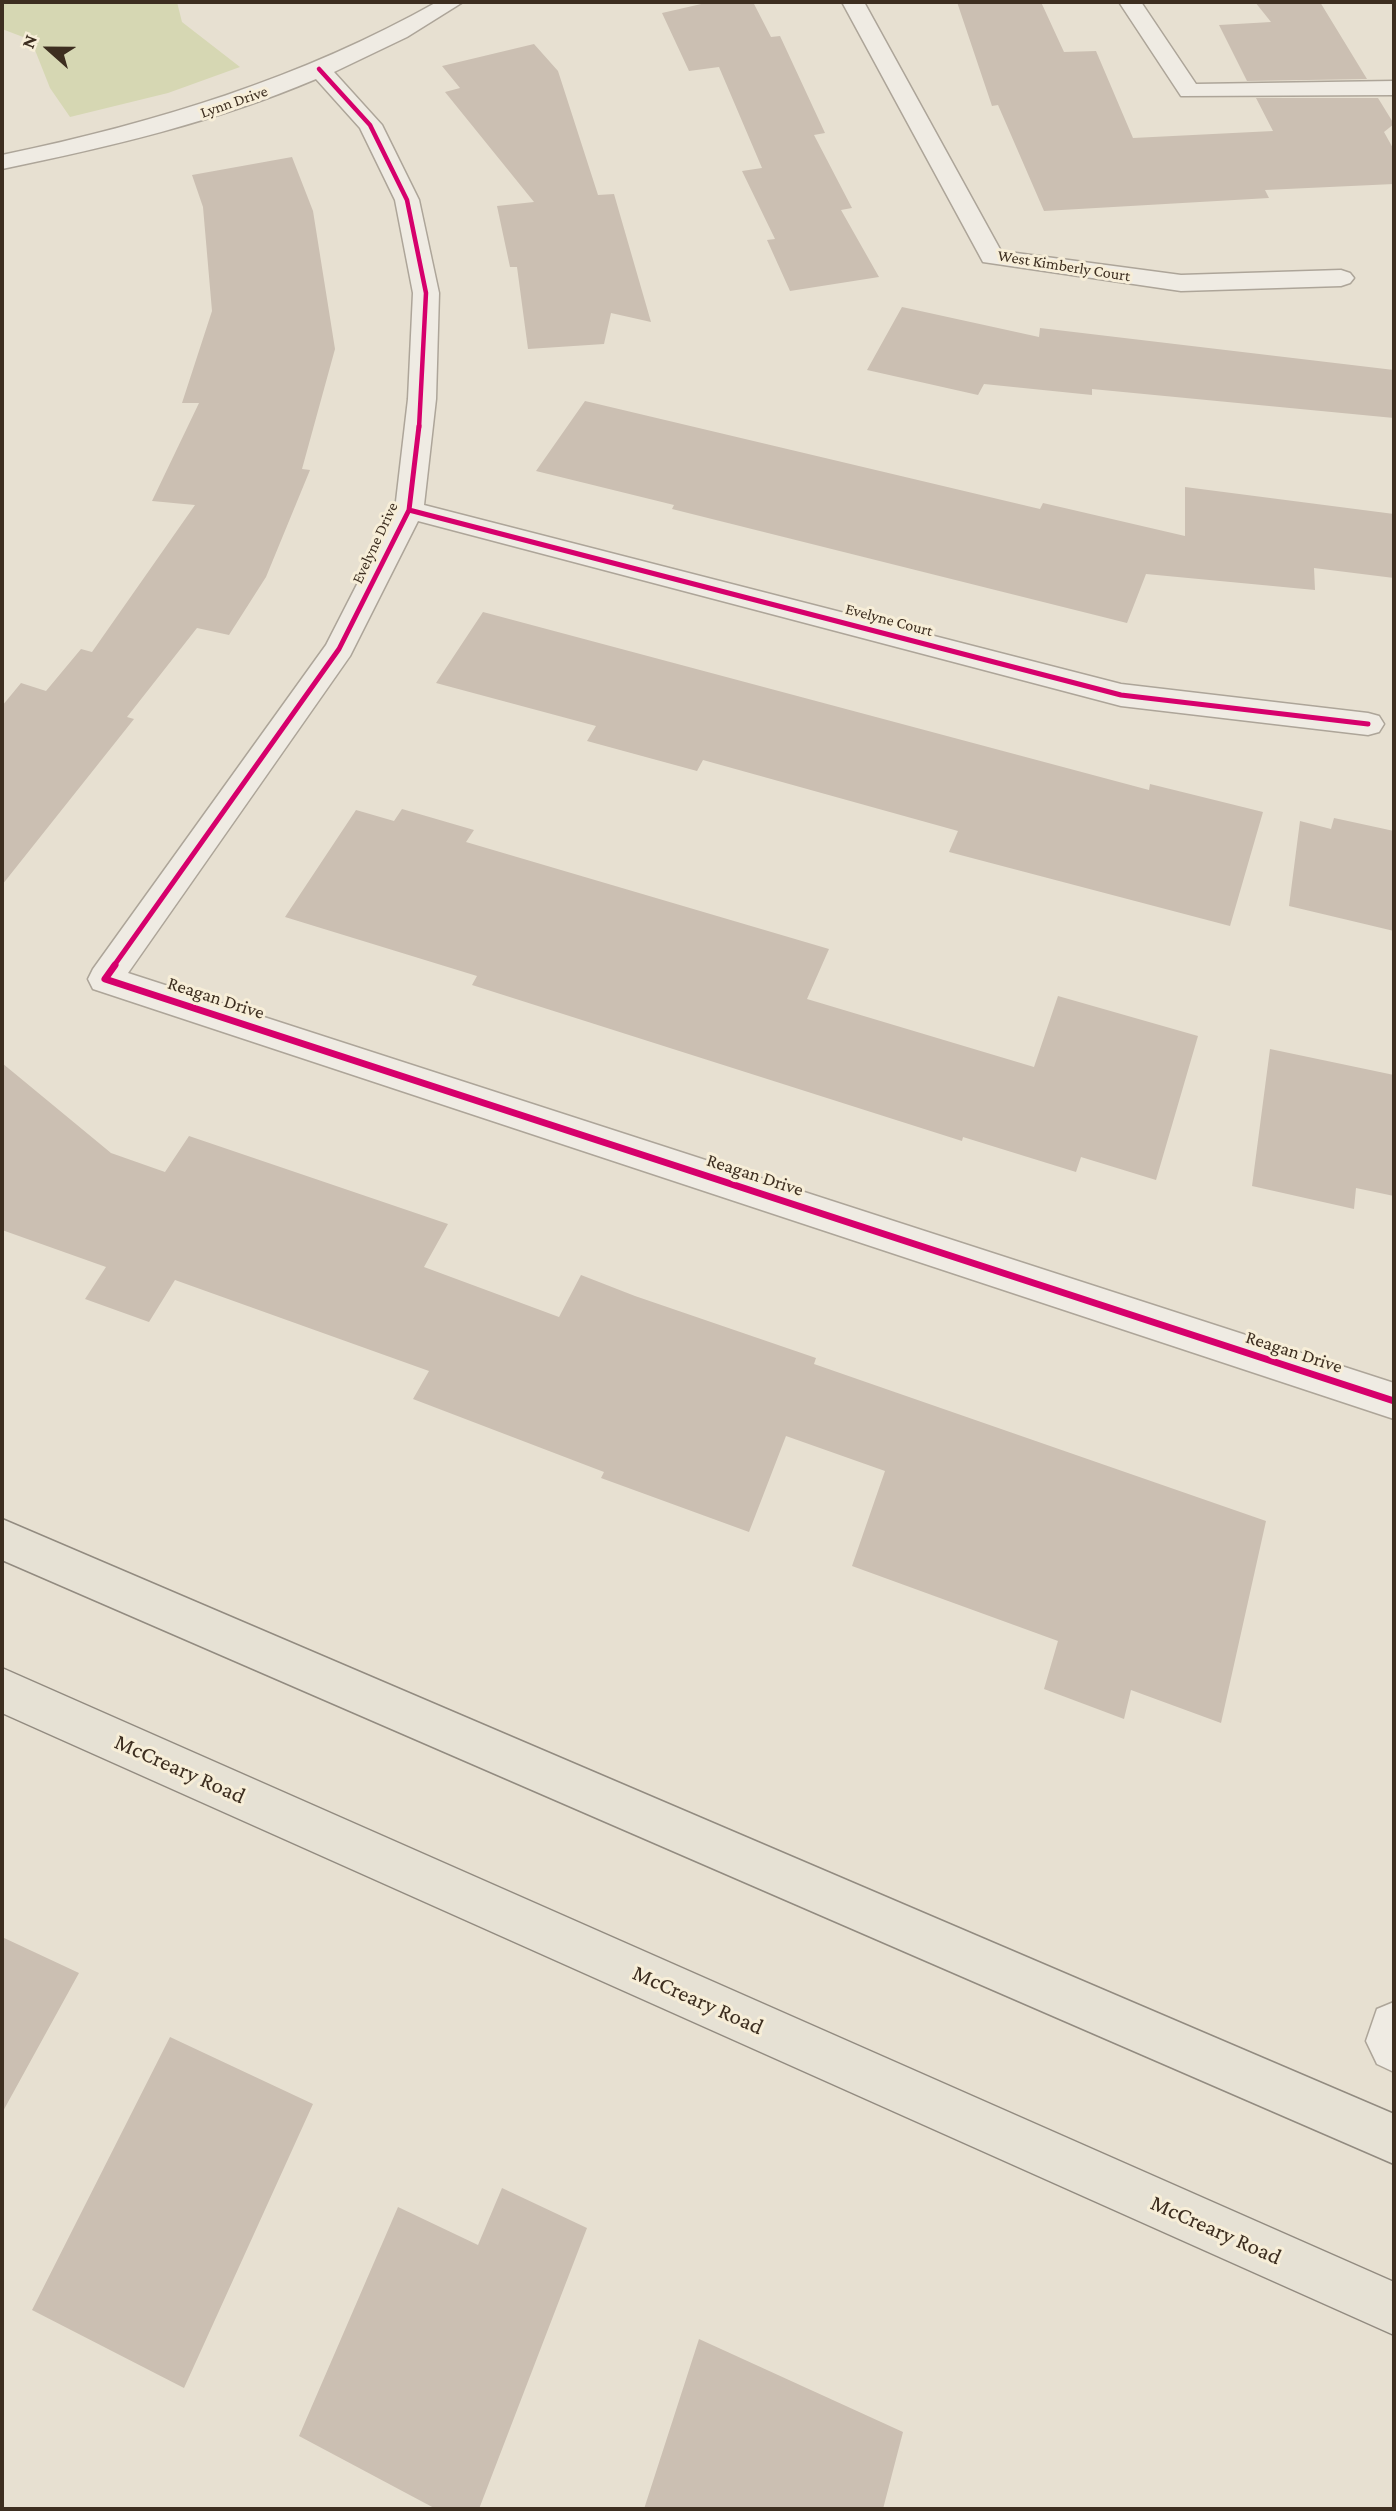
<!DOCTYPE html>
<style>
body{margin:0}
#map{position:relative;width:1396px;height:2511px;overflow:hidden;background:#e7e0d1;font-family:"Crimson Pro",serif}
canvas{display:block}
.frame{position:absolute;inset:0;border:4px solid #3d2e20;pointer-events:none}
.north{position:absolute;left:14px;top:14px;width:70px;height:70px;-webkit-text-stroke:5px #f7eed8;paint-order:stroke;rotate:291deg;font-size:19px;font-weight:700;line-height:28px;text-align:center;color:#3d2e20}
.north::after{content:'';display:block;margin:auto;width:24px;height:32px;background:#3d2e20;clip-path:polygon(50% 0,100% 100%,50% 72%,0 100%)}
</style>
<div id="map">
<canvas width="1396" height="2511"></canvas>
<div class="frame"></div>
<div class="north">N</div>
</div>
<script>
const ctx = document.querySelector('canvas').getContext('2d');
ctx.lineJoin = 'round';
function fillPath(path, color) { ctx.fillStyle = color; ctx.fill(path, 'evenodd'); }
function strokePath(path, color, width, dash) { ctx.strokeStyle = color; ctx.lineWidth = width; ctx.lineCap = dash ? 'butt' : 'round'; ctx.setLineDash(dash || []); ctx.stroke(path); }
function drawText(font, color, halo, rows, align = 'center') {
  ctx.font = font + ' "Crimson Pro",serif'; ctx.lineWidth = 6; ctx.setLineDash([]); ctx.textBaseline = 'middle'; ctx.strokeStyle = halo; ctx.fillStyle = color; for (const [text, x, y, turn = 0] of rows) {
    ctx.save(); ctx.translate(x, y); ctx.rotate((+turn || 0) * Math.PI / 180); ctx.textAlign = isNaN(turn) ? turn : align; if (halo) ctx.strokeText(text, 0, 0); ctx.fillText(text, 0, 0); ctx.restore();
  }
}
const green = new Path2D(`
 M 2,2 L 177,2 L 182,22 L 240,67 L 168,93 L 70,117 L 50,88 L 31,40 L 2,29 Z`);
const building = new Path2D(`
 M 710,2 L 753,2 L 771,37 L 780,36 L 825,133 L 814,135 L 852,208 L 841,210 L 879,277 L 790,291 L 767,240 L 775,239 L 742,171 L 762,168 L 719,67 L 689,71 L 662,13 Z
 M 957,2 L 1041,2 L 1064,52 L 1096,51 L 1133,138 L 1273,131 L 1256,98 L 1378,98 L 1394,124 L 1384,132 L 1394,150 L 1394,184 L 1265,190 L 1269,198 L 1044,211 L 998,105 L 992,106 Z
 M 1255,2 L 1320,2 L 1367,79 L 1247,81 L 1219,25 L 1271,22 Z
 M 534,44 L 558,71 L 598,195 L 614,194 L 651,322 L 611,313 L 604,344 L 528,349 L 517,267 L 510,267 L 497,206 L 534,202 L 445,92 L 460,88 L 442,66 Z
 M 292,157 L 313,211 L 335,349 L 302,469 L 310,470 L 266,577 L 229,635 L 197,628 L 127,717 L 134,719 L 2,885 L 2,706 L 21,683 L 46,691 L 81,649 L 92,652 L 195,505 L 152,501 L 199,403 L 182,403 L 212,311 L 203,207 L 192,175 Z
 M 902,307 L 1039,337 L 1040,328 L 1394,370 L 1394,418 L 1092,389 L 1092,395 L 984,384 L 978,395 L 867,370 Z
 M 585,401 L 1040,509 L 1043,503 L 1185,536 L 1185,487 L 1394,514 L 1394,578 L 1314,568 L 1315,590 L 1146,574 L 1127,623 L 672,509 L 674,505 L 536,471 Z
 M 483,612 L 1149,790 L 1150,784 L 1263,812 L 1230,926 L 949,852 L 958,831 L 703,760 L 697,771 L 587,741 L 596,726 L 436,683 Z
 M 402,809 L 474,830 L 466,842 L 829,949 L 807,999 L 1034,1067 L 1058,996 L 1198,1036 L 1156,1180 L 1081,1157 L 1076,1172 L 963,1137 L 962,1141 L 472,985 L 477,976 L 285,917 L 356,810 L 394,821 Z
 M 1334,818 L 1394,831 L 1394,931 L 1289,906 L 1300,821 L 1331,829 Z
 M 1270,1049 L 1394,1075 L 1394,1196 L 1356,1188 L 1354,1209 L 1252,1186 Z
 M 2,1063 L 111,1153 L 165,1172 L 189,1136 L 448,1224 L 424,1267 L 559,1317 L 581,1275 L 635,1296 L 816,1358 L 814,1364 L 1266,1521 L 1221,1723 L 1131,1690 L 1124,1719 L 1044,1689 L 1058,1641 L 852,1566 L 885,1471 L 786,1436 L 749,1532 L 601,1478 L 604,1472 L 413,1399 L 429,1371 L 175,1280 L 149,1322 L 85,1299 L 106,1267 L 2,1230 Z
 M 2,1937 L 79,1973 L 2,2113 Z
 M 170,2037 L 313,2104 L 184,2388 L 32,2310 Z
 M 502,2188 L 587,2228 L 479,2509 L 436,2509 L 299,2436 L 398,2207 L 478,2245 Z
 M 699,2339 L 903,2432 L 883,2509 L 644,2509 Z`);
const minor = new Path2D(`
 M 437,2 L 463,2 L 407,37 L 334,72 L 382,125 L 419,200 L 439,293 L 436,399 L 424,505 L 1121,684 L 1368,713 L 1379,716 L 1384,724 L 1379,732 L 1368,735 L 1121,706 L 418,521 L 350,656 L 128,973 L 1394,1383 L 1394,1419 L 93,989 L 88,979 L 93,969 L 326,645 L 395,510 L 408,399 L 413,293 L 395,200 L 360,128 L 316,79 C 215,122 109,147 2,169 L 2,155 C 155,123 300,79 437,2 Z
 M 842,2 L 864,2 L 1001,251 L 1181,275 L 1341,270 L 1350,273 L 1354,278 L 1350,283 L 1341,286 L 1181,291 L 983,262 Z
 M 1119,2 L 1141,2 L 1196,84 L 1394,81 L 1394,95 L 1181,96 Z
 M 1394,2002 L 1394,2072 L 1377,2064 L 1366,2041 L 1377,2009 Z`);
const major = new Path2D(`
 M 2,1519 L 1394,2114 L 1394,2164 L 2,1560 Z
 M 2,1668 L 1394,2282 L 1394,2335 L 2,1713 Z`);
const cyclewayFar2 = new Path2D(`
 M 319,69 L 370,125 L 407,200 L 426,293 L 419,428`);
const cyclewayFar1 = new Path2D(`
 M 409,510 L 1121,695 L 1368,724
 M 113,967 L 339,649 L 409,510 L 419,426`);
const cycleway = new Path2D(`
 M 115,965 L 105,979 L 1394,1401`);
const farStreetnames = [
 ["Lynn Drive",234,102,-19],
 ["West Kimberly Court",1064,266,9],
 ["Evelyne Drive",375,543,-65],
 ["Evelyne Court",889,620,15]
];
const streetNames = [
 ["Reagan Drive",216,998,18],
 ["Reagan Drive",755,1175,18],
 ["Reagan Drive",1294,1352,18]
];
const nearStreetnames = [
 ["McCreary Road",180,1769,24],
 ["McCreary Road",698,2000,24],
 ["McCreary Road",1216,2230,24]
];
fillPath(green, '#d6d7b3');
fillPath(building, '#cbbfb2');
strokePath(minor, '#ada599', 3);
strokePath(major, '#928b80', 3);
fillPath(minor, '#efebe3');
fillPath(major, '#e6e1d4');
strokePath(cyclewayFar2, '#d6006c', 4.5);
strokePath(cyclewayFar1, '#d6006c', 5);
strokePath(cycleway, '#d6006c', 7);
drawText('16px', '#3d2e20', '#f7eed8', farStreetnames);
drawText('19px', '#3d2e20', '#f7eed8', streetNames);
drawText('23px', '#3d2e20', '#f7eed8', nearStreetnames);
</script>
